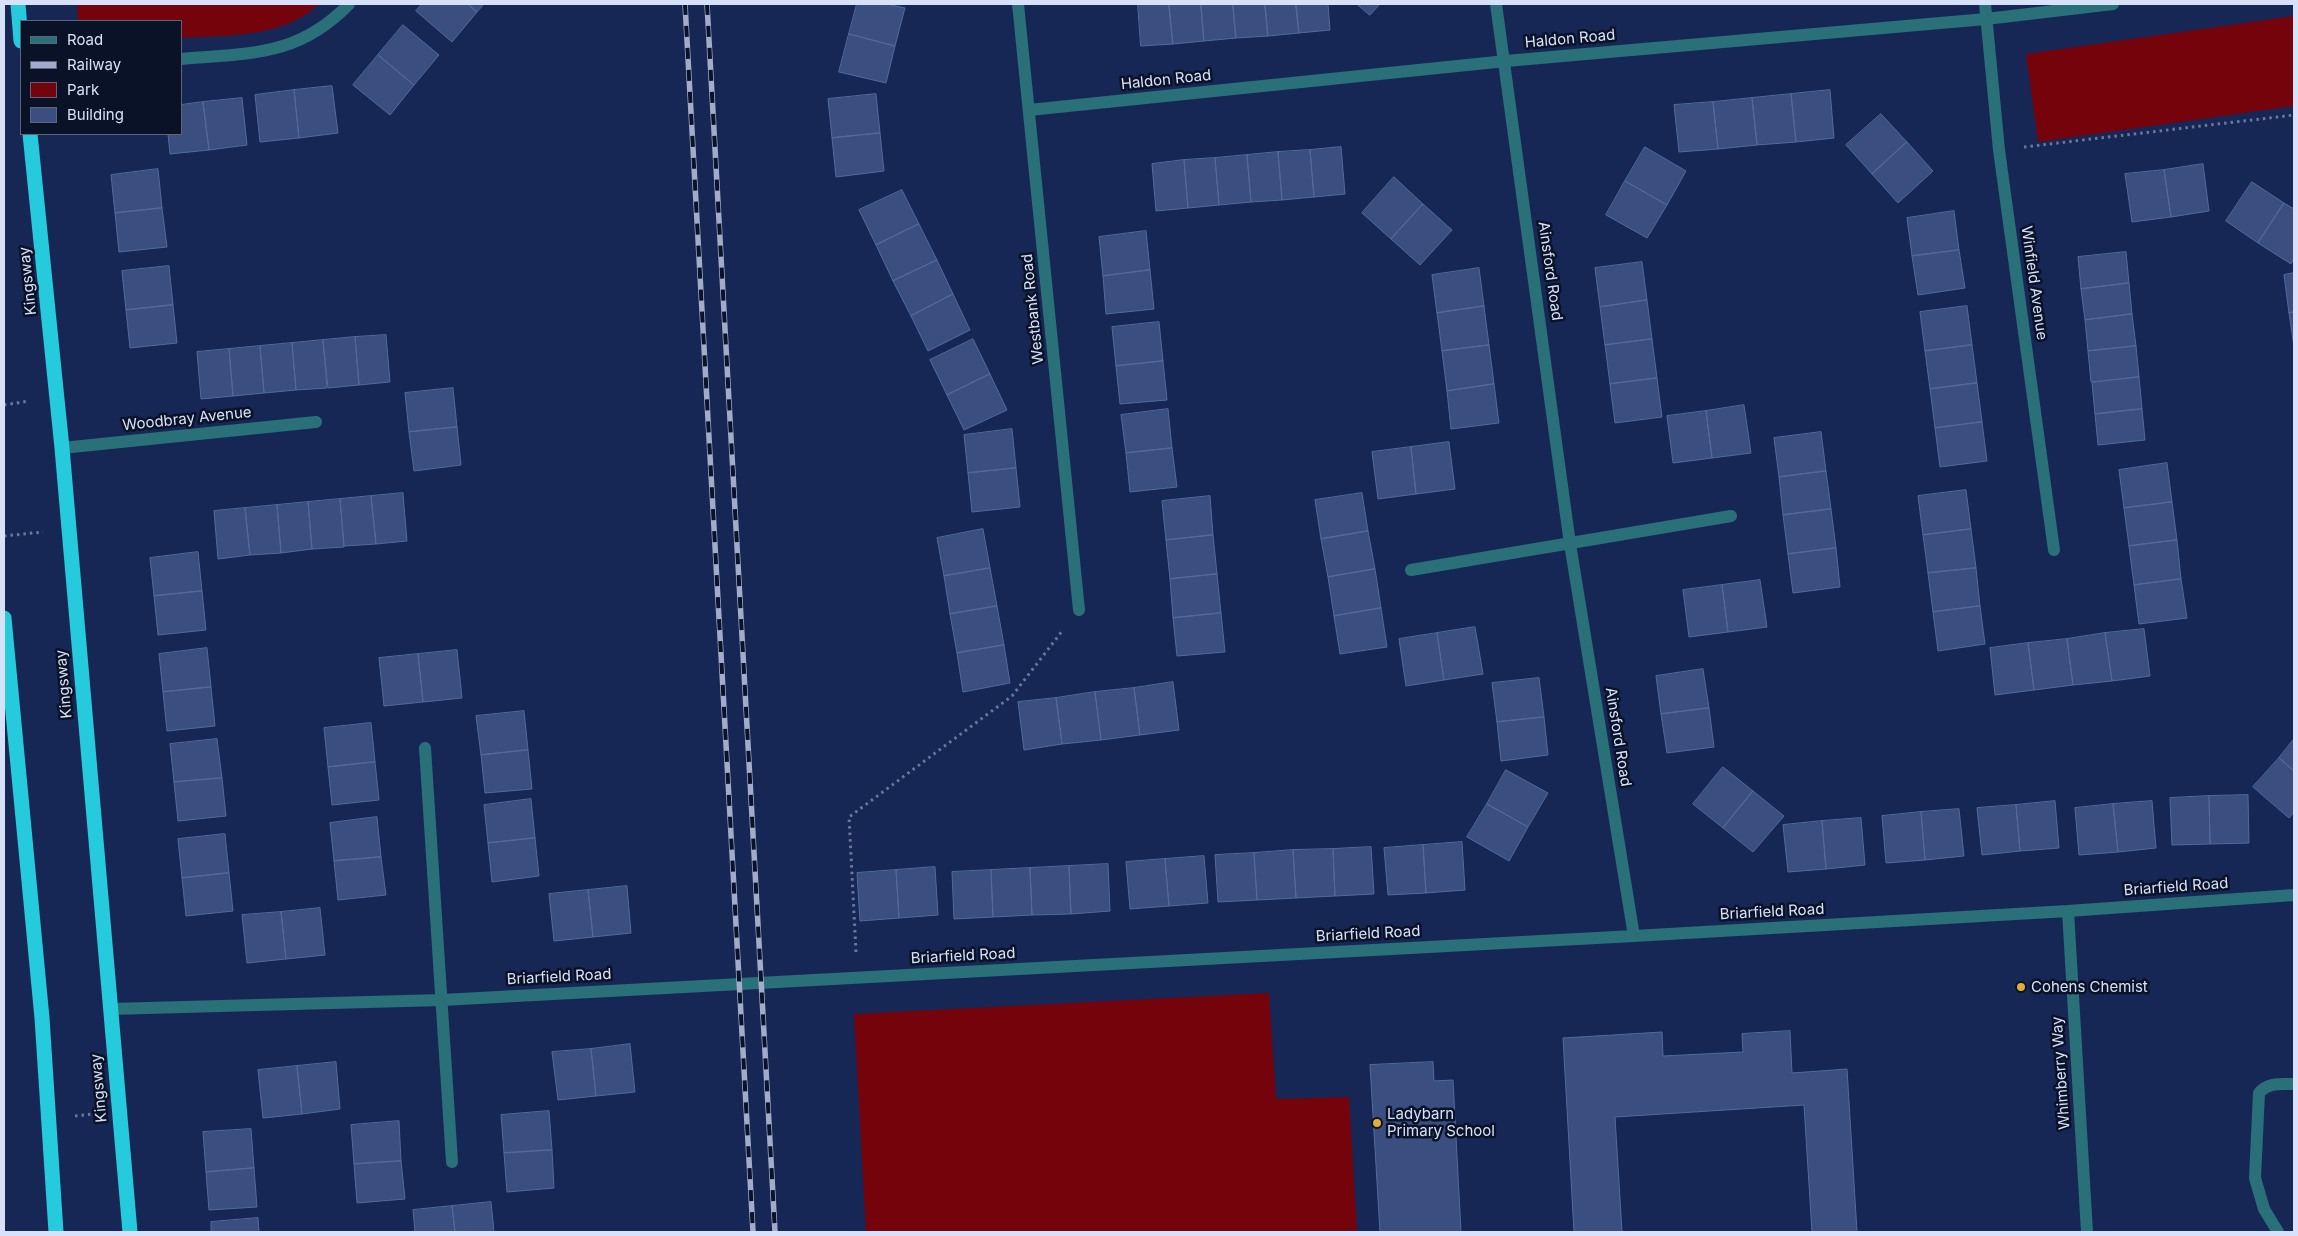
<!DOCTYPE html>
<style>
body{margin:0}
#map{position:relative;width:2298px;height:1236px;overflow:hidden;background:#172755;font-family:Inter,sans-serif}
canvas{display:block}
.frame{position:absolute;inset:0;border:5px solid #d7e1f9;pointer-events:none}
.legend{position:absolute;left:20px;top:20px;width:162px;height:115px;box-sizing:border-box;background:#0a1227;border:1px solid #5c657b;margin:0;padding:6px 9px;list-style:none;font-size:15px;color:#d7e1f9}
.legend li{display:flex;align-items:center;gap:10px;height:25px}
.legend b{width:25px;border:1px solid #5c657b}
</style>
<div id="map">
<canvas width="2298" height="1236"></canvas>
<div class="frame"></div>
<ul class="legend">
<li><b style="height:6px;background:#297079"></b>Road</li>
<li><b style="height:6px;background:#a0acca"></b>Railway</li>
<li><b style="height:14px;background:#75030b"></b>Park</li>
<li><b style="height:14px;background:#3a4e80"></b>Building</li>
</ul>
</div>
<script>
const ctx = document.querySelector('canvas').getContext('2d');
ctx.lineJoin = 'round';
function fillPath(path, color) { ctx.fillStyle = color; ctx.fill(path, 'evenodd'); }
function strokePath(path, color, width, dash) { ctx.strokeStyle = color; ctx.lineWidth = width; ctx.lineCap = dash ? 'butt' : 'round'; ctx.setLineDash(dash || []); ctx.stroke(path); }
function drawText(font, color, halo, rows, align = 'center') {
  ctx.font = font + ' Inter,sans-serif'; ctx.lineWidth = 5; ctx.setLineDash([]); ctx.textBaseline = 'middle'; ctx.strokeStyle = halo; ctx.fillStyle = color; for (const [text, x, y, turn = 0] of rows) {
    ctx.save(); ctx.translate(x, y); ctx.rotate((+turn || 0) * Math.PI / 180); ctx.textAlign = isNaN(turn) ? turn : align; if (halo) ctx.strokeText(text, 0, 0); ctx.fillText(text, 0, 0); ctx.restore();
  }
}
const green = new Path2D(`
 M 77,4 L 319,4 C 283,38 228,35 181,38 L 181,21 L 78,21 Z
 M 2294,16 L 2294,106 L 2038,142 L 2026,54 Z
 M 1269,993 L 1276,1099 L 1349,1097 L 1357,1232 L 866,1232 L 854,1014 Z`);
const building = new Path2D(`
 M 422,4 L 468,4 L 477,12 L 452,42 L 416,11 Z
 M 468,4 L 484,4 L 477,12 Z
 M 857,4 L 887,4 L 905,8 L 895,46 L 849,34 Z
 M 1138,4 L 1169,4 L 1173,44 L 1141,46 Z
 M 1169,4 L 1201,4 L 1204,41 L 1173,44 Z
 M 1201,4 L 1233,4 L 1236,38 L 1204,41 Z
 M 1233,4 L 1265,4 L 1268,36 L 1236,38 Z
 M 1265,4 L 1296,4 L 1299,33 L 1268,36 Z
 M 1296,4 L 1328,4 L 1330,30 L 1299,33 Z
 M 1357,4 L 1380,4 L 1370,15 Z
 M 403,25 L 439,55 L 414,85 L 378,55 Z
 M 849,34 L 895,46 L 886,83 L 839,72 Z
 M 378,55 L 414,85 L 390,115 L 353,85 Z
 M 332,86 L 338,133 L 299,138 L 294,90 Z
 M 294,90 L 299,138 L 260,142 L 255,95 Z
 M 1830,90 L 1834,138 L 1796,142 L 1791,94 Z
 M 876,94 L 880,133 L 832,138 L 828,99 Z
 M 1791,94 L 1796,142 L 1757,145 L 1752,98 Z
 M 242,98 L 247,145 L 209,150 L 203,102 Z
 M 1752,98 L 1757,145 L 1718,149 L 1713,102 Z
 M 203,102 L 209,150 L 170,154 L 168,134 L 181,134 L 181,105 Z
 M 1713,102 L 1718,149 L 1679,152 L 1674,105 Z
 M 1881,114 L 1907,142 L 1872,174 L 1846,145 Z
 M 880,133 L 884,171 L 836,177 L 832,138 Z
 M 1907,142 L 1933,171 L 1898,203 L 1872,174 Z
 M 1341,147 L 1345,194 L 1314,197 L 1310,150 Z
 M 1645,147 L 1686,171 L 1667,205 L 1625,181 Z
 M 1310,150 L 1314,197 L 1282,200 L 1278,152 Z
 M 1278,152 L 1282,200 L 1251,202 L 1247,155 Z
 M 1247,155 L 1251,202 L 1219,205 L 1215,158 Z
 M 1215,158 L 1219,205 L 1188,208 L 1184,160 Z
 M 1184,160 L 1188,208 L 1156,211 L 1152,164 Z
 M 2203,164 L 2209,211 L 2171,217 L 2164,170 Z
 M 158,169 L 162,208 L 115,213 L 111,175 Z
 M 2164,170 L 2171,217 L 2132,222 L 2125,174 Z
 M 1394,177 L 1423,204 L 1391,239 L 1362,213 Z
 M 1625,181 L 1667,205 L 1647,238 L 1606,215 Z
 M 2252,182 L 2284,203 L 2258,243 L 2226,221 Z
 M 902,190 L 919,224 L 876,245 L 859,210 Z
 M 2284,203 L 2294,209 L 2294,258 L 2291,264 L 2258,243 Z
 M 1423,204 L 1452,230 L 1420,265 L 1391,239 Z
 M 162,208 L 167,247 L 119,252 L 115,213 Z
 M 1954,211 L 1959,250 L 1912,256 L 1907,218 Z
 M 919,224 L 937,260 L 893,281 L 876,245 Z
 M 1146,231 L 1150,270 L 1103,276 L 1099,237 Z
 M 1959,250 L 1965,288 L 1918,295 L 1912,256 Z
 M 2126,252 L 2129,283 L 2081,289 L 2078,257 Z
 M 937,260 L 953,294 L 911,316 L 893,281 Z
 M 1642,262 L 1647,300 L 1600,307 L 1595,268 Z
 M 169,266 L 173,305 L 126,310 L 122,271 Z
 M 1479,268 L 1484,306 L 1437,313 L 1432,275 Z
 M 1150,270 L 1154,309 L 1106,314 L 1103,276 Z
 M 2294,273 L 2294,312 L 2289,313 L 2284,275 Z
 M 2129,283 L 2132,314 L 2085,320 L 2081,289 Z
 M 953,294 L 970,330 L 928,351 L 911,316 Z
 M 1647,300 L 1652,339 L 1605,345 L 1600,307 Z
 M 173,305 L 177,343 L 130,348 L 126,310 Z
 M 1484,306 L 1489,345 L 1442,351 L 1437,313 Z
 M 1967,306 L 1972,345 L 1925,351 L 1920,312 Z
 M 2294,312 L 2294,347 L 2289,313 Z
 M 2132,314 L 2136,346 L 2088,351 L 2085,320 Z
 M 1159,322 L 1163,361 L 1116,366 L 1112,327 Z
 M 386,335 L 390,382 L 359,385 L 355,337 Z
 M 355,337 L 359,385 L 328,388 L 323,340 Z
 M 973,339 L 990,374 L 947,395 L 930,360 Z
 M 1652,339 L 1657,378 L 1610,384 L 1605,345 Z
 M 323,340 L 327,388 L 296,390 L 292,343 Z
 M 292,343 L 296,390 L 264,393 L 260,346 Z
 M 1489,345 L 1494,384 L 1447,391 L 1442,351 Z
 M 1972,345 L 1977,383 L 1930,389 L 1925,351 Z
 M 260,346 L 264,393 L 233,396 L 229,349 Z
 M 2136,346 L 2139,377 L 2091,382 L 2088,351 Z
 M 229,349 L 233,396 L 201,399 L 197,352 Z
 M 1163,361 L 1167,400 L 1120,404 L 1116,366 Z
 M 990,374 L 1007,410 L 964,430 L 947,395 Z
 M 2139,377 L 2142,409 L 2095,414 L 2092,383 Z
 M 1657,378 L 1662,417 L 1615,423 L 1610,384 Z
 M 1977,383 L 1982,422 L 1935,428 L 1930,389 Z
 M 1494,384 L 1499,423 L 1451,429 L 1447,391 Z
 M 453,388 L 457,427 L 409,432 L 405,393 Z
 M 1744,405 L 1751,453 L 1712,458 L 1706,411 Z
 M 1168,409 L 1172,448 L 1126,453 L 1121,415 Z
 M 2142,409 L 2145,440 L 2098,445 L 2095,414 Z
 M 1706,411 L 1712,458 L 1673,463 L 1667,416 Z
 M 1982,422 L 1987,461 L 1940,467 L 1935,428 Z
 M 457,427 L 461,465 L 414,471 L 409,432 Z
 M 1012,429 L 1016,468 L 968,473 L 964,435 Z
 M 1821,432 L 1826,471 L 1779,477 L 1774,438 Z
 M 1449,442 L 1455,489 L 1416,494 L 1411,447 Z
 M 1411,447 L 1416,494 L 1378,499 L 1372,452 Z
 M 1172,448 L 1177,487 L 1130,492 L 1126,453 Z
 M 2167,463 L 2172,502 L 2124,508 L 2119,470 Z
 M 1016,468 L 1020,507 L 972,512 L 968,473 Z
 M 1826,471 L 1831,509 L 1783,515 L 1779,477 Z
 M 1966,490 L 1971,529 L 1923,535 L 1918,496 Z
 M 403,493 L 407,541 L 376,544 L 371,496 Z
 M 1362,493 L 1368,531 L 1321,539 L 1315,500 Z
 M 371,496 L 376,544 L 344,546 L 340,499 Z
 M 1210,496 L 1213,535 L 1166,540 L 1162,501 Z
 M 340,499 L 344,547 L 312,549 L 308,502 Z
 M 308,502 L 312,549 L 281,553 L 277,505 Z
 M 2172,502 L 2177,540 L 2129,546 L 2124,508 Z
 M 277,505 L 281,553 L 250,555 L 245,508 Z
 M 245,508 L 250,555 L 218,559 L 214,511 Z
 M 1831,509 L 1836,548 L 1788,554 L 1783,515 Z
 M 983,529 L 990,568 L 944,576 L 937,538 Z
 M 1971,529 L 1976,568 L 1928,573 L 1923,535 Z
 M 1368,531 L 1375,569 L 1328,577 L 1321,539 Z
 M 1213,535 L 1217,574 L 1170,579 L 1166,540 Z
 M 2177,540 L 2181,579 L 2134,585 L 2129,546 Z
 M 1836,548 L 1840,587 L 1793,593 L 1788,554 Z
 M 198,552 L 202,591 L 154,596 L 150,558 Z
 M 990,568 L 997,606 L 950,614 L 944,576 Z
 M 1976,568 L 1980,606 L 1933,612 L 1928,573 Z
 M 1375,569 L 1381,608 L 1334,616 L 1328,577 Z
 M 1217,574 L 1221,613 L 1173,618 L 1170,579 Z
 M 2181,579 L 2187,618 L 2139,624 L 2134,585 Z
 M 1760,580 L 1767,627 L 1728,632 L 1722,585 Z
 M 1722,585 L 1728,632 L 1689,637 L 1683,590 Z
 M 202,591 L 206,630 L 158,635 L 154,596 Z
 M 997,606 L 1004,645 L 957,653 L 950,614 Z
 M 1980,606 L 1985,644 L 1938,651 L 1933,612 Z
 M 1381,608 L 1387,647 L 1340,654 L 1334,616 Z
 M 1221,613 L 1225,652 L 1177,656 L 1173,618 Z
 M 1475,627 L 1483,674 L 1444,680 L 1437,633 Z
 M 2144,629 L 2150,676 L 2112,681 L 2105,633 Z
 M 1437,633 L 1444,680 L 1406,686 L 1399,639 Z
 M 2105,633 L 2112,681 L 2073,685 L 2067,639 Z
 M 2067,639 L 2073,685 L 2034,690 L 2028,643 Z
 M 2028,643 L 2034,690 L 1995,695 L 1990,648 Z
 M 1004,645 L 1010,683 L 963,692 L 957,653 Z
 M 207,648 L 211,687 L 163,692 L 159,654 Z
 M 457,650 L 462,698 L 423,702 L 418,654 Z
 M 418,654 L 423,702 L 384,706 L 379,658 Z
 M 1703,669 L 1709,708 L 1661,714 L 1656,676 Z
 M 1539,678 L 1544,717 L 1497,722 L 1492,683 Z
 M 1173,682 L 1179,730 L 1140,735 L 1134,688 Z
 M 211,687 L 215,726 L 167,731 L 163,692 Z
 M 1134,688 L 1140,735 L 1101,740 L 1095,692 Z
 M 1095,692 L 1101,740 L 1062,744 L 1056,698 Z
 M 1056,698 L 1062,744 L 1024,750 L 1018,702 Z
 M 1709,708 L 1714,747 L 1667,753 L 1661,714 Z
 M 524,711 L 528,750 L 481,755 L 476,716 Z
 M 1544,717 L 1548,755 L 1501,761 L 1497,722 Z
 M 371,723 L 375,762 L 328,767 L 324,728 Z
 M 217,739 L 222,778 L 174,782 L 170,744 Z
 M 2294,739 L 2294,771 L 2279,758 Z
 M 528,750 L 532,789 L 485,793 L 481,755 Z
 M 2279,758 L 2294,771 L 2294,812 L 2289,818 L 2253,787 Z
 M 375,762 L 379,800 L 332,805 L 328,767 Z
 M 1723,767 L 1753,791 L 1723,828 L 1693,804 Z
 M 1506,770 L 1548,793 L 1528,827 L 1487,804 Z
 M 222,778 L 226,816 L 178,821 L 174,782 Z
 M 1753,791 L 1784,816 L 1753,852 L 1723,828 Z
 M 2248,795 L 2249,843 L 2210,844 L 2209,796 Z
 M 2209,796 L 2210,844 L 2172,845 L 2170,798 Z
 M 531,799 L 535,838 L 488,843 L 484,805 Z
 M 2055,801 L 2059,848 L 2020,851 L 2016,805 Z
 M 2152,801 L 2156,848 L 2118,852 L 2113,804 Z
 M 1487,804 L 1528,827 L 1509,861 L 1467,837 Z
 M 2113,804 L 2118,852 L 2079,855 L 2075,808 Z
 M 2016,805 L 2020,851 L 1982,855 L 1977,808 Z
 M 1959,809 L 1964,856 L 1925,860 L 1921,812 Z
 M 1921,812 L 1925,860 L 1886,863 L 1882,816 Z
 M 377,817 L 381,857 L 334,861 L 330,823 Z
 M 1861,818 L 1865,865 L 1826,869 L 1822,821 Z
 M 1822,821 L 1826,869 L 1788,872 L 1783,825 Z
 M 225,834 L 229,873 L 182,878 L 178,839 Z
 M 535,838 L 539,876 L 492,882 L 488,843 Z
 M 1462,842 L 1465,890 L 1426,893 L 1423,845 Z
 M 1423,845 L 1426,893 L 1388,895 L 1384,848 Z
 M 1371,847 L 1374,894 L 1335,896 L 1333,849 Z
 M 1333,849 L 1335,896 L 1296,898 L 1293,850 Z
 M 1293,850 L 1296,898 L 1257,900 L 1254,853 Z
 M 1254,853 L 1257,900 L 1218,902 L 1215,855 Z
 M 1204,856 L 1208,903 L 1169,906 L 1165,859 Z
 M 381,857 L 386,895 L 338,900 L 334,861 Z
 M 1165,859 L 1169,906 L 1130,909 L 1126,862 Z
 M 1108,864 L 1110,911 L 1071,914 L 1069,866 Z
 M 1069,866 L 1071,914 L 1032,915 L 1030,868 Z
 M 935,867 L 938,915 L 899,918 L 896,870 Z
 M 1030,868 L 1032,915 L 993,917 L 991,870 Z
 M 896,870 L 899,918 L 860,921 L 857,873 Z
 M 991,870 L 993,917 L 954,919 L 952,872 Z
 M 229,873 L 233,911 L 186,916 L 182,878 Z
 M 627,886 L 631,933 L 593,937 L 588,890 Z
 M 588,890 L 593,937 L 554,941 L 549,894 Z
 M 320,908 L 325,955 L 286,959 L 281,912 Z
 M 281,912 L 286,959 L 247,963 L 242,915 Z
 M 1790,1031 L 1792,1073 L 1847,1069 L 1857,1232 L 1812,1232 L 1804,1105 L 1615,1117 L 1622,1232 L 1574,1232 L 1563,1038 L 1662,1032 L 1663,1056 L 1743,1052 L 1742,1034 Z
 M 630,1044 L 635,1092 L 596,1096 L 591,1049 Z
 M 591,1049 L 596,1096 L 558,1100 L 552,1052 Z
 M 336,1062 L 340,1109 L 302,1114 L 297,1066 Z
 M 1433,1062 L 1434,1081 L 1453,1080 L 1461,1232 L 1380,1232 L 1370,1065 Z
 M 297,1066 L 302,1114 L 263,1118 L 258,1070 Z
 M 549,1111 L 552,1150 L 504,1153 L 501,1115 Z
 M 399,1121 L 401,1161 L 354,1164 L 351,1125 Z
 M 251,1129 L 254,1168 L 206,1172 L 203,1132 Z
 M 552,1150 L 554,1188 L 507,1192 L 504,1153 Z
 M 401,1161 L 405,1199 L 357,1203 L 354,1164 Z
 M 254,1168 L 257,1207 L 209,1210 L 206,1172 Z
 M 491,1202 L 494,1232 L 455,1232 L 452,1206 Z
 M 452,1206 L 455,1232 L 415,1232 L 413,1210 Z
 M 258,1218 L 259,1232 L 211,1232 L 211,1222 Z`);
const path = new Path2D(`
 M 2024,147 L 2294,115
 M 4,405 L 29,401
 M 4,536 L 43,532
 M 856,952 L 849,817 L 1012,696 L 1063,630
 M 75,1116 L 93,1114`);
const lane = new Path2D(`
 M 2278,1232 L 2264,1209 L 2255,1178 L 2259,1093 C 2268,1082 2281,1084 2294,1084`);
const street = new Path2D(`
 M 1018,4 L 1079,610
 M 1496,4 L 1570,544 L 1634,936
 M 1985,4 L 1999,150 L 2054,550
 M 181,59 C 249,53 298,57 349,4
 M 1029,110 L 1506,61 L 1986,19 L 2113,4
 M 62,448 L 316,422
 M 1411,570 L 1731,516
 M 425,748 L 452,1162
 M 2068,911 L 2087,1232
 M 110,1009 L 442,1000 L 1634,936 L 2068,911 L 2294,895`);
const highway = new Path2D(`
 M 18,4 L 21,41
 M 30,134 L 62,448 L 130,1232
 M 4,618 L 42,1018 L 56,1232`);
const rail = new Path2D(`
 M 685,4 L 753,1232
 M 707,4 L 775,1232`);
const markers = [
 [2021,987,5,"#e0b034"],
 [1377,1123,5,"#e0b034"]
];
const streetNames = [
 ["Haldon Road",1570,39,-5],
 ["Haldon Road",1166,80,-6],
 ["Ainsford Road",1550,271,82],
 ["Kingsway",28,281,-96],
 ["Winfield Avenue",2034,283,82],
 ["Westbank Road",1033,309,-96],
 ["Woodbray Avenue",187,419,-6],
 ["Kingsway",64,684,-95],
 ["Ainsford Road",1618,737,81],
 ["Briarfield Road",2176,887,-4],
 ["Briarfield Road",1772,912,-3],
 ["Briarfield Road",1368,934,-3],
 ["Briarfield Road",963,956,-3],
 ["Briarfield Road",559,977,-3],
 ["Whimberry Way",2061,1073,-94],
 ["Kingsway",99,1088,-95]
];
const poiNames = [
 ["Cohens Chemist",2031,987],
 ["Ladybarn",1387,1114],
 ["Primary School",1387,1131]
];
fillPath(green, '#75030b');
fillPath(building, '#3a4e80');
strokePath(building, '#53699d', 1);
strokePath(path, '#6a779c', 3, [2.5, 4]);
strokePath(lane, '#297079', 12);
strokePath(street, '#297079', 12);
strokePath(highway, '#25cadc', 15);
strokePath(rail, '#a0acca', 5.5);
strokePath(rail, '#0a1227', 4, [11]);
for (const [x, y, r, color] of markers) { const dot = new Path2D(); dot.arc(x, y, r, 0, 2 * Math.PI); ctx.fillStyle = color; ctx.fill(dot); strokePath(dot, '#0a1227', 2); }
drawText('15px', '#d7e1f9', '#0a1227', streetNames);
drawText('15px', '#d7e1f9', '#0a1227', poiNames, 'left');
</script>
